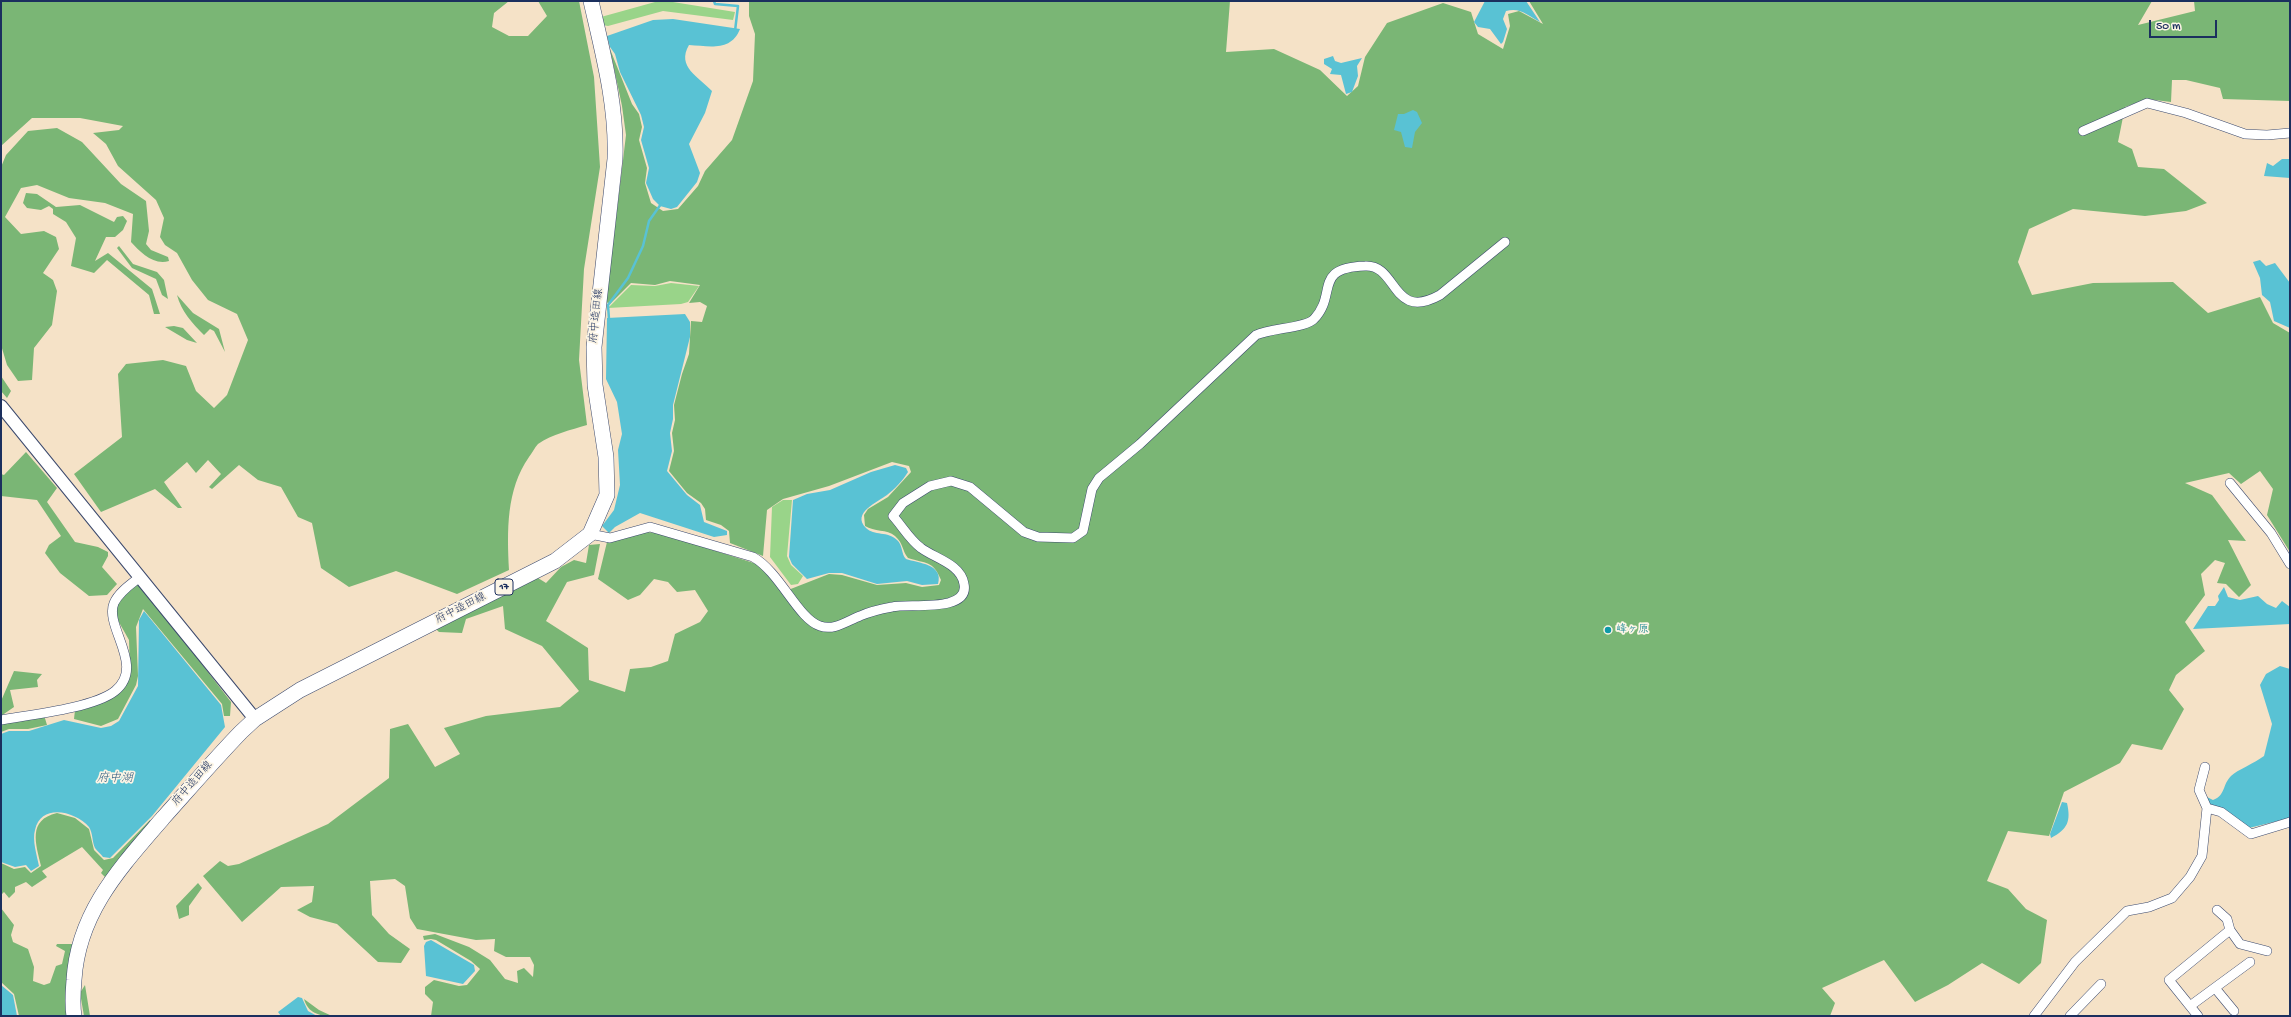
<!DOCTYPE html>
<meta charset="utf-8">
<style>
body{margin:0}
#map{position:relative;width:2291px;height:1017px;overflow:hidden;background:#f5e2c7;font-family:"Gochi Hand",sans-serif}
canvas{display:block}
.frame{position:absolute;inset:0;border:2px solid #1b2f5e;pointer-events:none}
.scale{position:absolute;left:2149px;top:20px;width:68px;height:18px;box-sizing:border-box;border:2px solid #1b2f5e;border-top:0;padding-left:5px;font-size:12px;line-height:14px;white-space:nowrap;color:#1b2f5e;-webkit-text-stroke:3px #fcf5e5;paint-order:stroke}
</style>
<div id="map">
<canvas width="2291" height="1017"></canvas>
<div class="frame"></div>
<div class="scale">50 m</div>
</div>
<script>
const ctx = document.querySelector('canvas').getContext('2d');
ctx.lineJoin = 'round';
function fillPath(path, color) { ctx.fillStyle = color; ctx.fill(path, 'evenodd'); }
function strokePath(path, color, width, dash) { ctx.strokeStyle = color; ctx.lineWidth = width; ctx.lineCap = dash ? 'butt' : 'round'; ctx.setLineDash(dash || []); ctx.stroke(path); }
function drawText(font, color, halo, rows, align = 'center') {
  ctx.font = font + ' "Gochi Hand","Klee One",sans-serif'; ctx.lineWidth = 3.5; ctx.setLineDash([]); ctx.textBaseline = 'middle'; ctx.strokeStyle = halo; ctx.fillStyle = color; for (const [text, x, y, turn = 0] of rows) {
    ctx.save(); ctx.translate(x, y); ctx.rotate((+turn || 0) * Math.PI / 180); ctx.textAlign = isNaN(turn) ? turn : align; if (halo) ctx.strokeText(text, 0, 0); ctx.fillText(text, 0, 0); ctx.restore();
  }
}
const green = new Path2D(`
 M 655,2 L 673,2 L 735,12 L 733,20 L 663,11 L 608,26 L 602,25 L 601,17 Z
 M 671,283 L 699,286 L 688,302 L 681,304 L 608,308 L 631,285 L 655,286 Z
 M 783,500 L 792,500 L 787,556 L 791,565 L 803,576 L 798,584 L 791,585 L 770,557 L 772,507 Z`);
const forest = new Path2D(`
 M 1,1 L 509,1 L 494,13 L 492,27 L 509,36 L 528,36 L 547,16 L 538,1 L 579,1 L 594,77 L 600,167 L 584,269 L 579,360 L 587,425 C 571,430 552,434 538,444 C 535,447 532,453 529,457 C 506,490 507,531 509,570 L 457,594 L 396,571 L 349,587 L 321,568 L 312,523 L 298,517 L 281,487 L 258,480 L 239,465 L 212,489 L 209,487 L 221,474 L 208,460 L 196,473 L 187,462 L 164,482 L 182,508 L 178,508 L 155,489 L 101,512 L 74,474 L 122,437 L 118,374 L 126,364 L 163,360 L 186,366 L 196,391 L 214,408 L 227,395 L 248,340 L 237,314 L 208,300 L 192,280 L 177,253 L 165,245 L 160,237 L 164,218 L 156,200 L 118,166 L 106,144 L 93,133 L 119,130 L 123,126 L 80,118 L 32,118 L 1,146 Z
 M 749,1 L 1230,1 L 1226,52 L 1274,49 L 1320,70 L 1347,96 L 1358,86 L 1365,57 L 1387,23 L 1443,3 L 1471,12 L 1478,34 L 1503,49 L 1510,26 L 1508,14 L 1519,11 L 1543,24 L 1529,1 L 2152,1 L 2138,25 L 2195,11 L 2194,1 L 2290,1 L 2290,101 L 2223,99 L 2220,88 L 2186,80 L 2172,80 L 2171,102 L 2147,99 L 2125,107 L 2118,142 L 2132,149 L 2138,167 L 2164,169 L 2207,203 L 2186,211 L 2145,216 L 2073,209 L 2029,229 L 2018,262 L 2032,295 L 2093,283 L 2173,282 L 2208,313 L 2260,297 L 2273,323 L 2290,333 L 2290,552 L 2267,515 L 2273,489 L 2260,471 L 2241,484 L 2229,473 L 2185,483 L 2212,495 L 2246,541 L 2228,540 L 2251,585 L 2239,597 L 2226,584 L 2217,583 L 2225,563 L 2215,560 L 2201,574 L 2205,595 L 2185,622 L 2205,651 L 2176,675 L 2169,690 L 2184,709 L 2162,750 L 2132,744 L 2120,763 L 2064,792 L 2049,836 L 2008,831 L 1987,881 L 2008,889 L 2026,909 L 2047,920 L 2041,963 L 2019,984 L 1982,963 L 1948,985 L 1915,1002 L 1884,960 L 1822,988 L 1835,1003 L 1830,1016 L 431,1016 L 433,1002 L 425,994 L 425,987 L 434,980 L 459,986 L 467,985 L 480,969 L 471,961 L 436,940 L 431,939 L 424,940 L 423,936 L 435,934 L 469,947 L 490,960 L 505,979 L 518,983 L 517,971 L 524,968 L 533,977 L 534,965 L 530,957 L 506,957 L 494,951 L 495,939 L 476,940 L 417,929 L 410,918 L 405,886 L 395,879 L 370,881 L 372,915 L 389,934 L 410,949 L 401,963 L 378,962 L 337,924 L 310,917 L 297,910 L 312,902 L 314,886 L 281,887 L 242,922 L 203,876 L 220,861 L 228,866 L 239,864 L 328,824 L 389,778 L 390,729 L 408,724 L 435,767 L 460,754 L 444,728 L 486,716 L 560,707 L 579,691 L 542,646 L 505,629 L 503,606 L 466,619 L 462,633 L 439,632 L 436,629 L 538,578 L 546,583 L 561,567 L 574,560 L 586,563 L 589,545 L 600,544 L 594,575 L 567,582 L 546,621 L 588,648 L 589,680 L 625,692 L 630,669 L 651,667 L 668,661 L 675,634 L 700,622 L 708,611 L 695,590 L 677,592 L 668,582 L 654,579 L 640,595 L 628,600 L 598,579 L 607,542 L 645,532 L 659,533 L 760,565 L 783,592 L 829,574 L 842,575 L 877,585 L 906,583 L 922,587 L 939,585 L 941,580 C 933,560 926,564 908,558 C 902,551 904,544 895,536 C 887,529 874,532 865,526 L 864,515 L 868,509 L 888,497 L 911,472 L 909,466 L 892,462 L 829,486 L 783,499 L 767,510 L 763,556 L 730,543 L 729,531 L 721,525 L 706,520 L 705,509 L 701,503 L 687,493 L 669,471 L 674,451 L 672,433 L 675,420 L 674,405 L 682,374 L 689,354 L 691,321 L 702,322 L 707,306 L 700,302 L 689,303 L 700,285 L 670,281 L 655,285 L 631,283 L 610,304 L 606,302 L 626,135 L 622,106 L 610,49 L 632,104 L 639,114 L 642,127 L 639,140 L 647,168 L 645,183 L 651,203 L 663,211 L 678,209 L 698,186 L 705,171 L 732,140 L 753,81 L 755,34 L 749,16 Z
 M 57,128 L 82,142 L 121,184 L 146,201 L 149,231 L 146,244 L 151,250 L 168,257 L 169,261 C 154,266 140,252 131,242 L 133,214 L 105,203 L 69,198 L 37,185 L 21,188 L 5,217 L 21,234 L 44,231 L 56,237 L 59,249 L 43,273 L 53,280 L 57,291 L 52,325 L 34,348 L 32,380 L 18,381 L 7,365 L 1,345 L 1,167 L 6,155 L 28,131 Z
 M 26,193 L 37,194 L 56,207 L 80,205 L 114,222 L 117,217 L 123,216 L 127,221 L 123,230 L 115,237 L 106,237 L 95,261 L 108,253 L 152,289 L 160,314 L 154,314 L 149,295 L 107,260 L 94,273 L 71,266 L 76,238 L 66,222 L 53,214 L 53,209 L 49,206 L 41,210 L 27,208 L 23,203 Z
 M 119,246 L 133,264 L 157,272 L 164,280 L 168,299 L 162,295 L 156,279 L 132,268 L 117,248 Z
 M 177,295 L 193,313 L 219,329 L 225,352 L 214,331 L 210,329 L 204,335 C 192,323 181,311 177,295 Z
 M 174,326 L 183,328 L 197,343 L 187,340 L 165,327 Z
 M 1,376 L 11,391 L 7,398 L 1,391 Z
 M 26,452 L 57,488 L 47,502 L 75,542 L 98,547 L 108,552 L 108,556 L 102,567 L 117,584 L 107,595 L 89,596 L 60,573 L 45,553 L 49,545 L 61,536 L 37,500 L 1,496 L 1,474 L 4,475 Z
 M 138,581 L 231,702 L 230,716 L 224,716 L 222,704 L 143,609 L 136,627 L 138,676 L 136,685 L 118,719 L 101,726 L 74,719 L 75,710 L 108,700 L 123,689 L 130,670 L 129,640 L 116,617 L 117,603 Z
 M 14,671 L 42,674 L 37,680 L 38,687 L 10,690 L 14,707 L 1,716 L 1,701 Z
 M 44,715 L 47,725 L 28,729 L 9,729 L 1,732 L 1,722 Z
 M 57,813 L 75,818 L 89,829 L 94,850 L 104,860 L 113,858 L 150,820 L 152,822 L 106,878 L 101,873 L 103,870 L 82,847 L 42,871 L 47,877 L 32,887 L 26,882 L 15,887 L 15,892 L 9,898 L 4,892 L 1,895 L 1,863 L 14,869 L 25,867 L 31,873 L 41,866 C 36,844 27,820 57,813 Z
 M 198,883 L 202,888 L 189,906 L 189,915 L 179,919 L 176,906 Z
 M 1,908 L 14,925 L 11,935 L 13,942 L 28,949 L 34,967 L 33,981 L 44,985 L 50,983 L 56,966 L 62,964 L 65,951 L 56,946 L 57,944 L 74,944 L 65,996 L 68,1016 L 19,1016 L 14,994 L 1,982 Z
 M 85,985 L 90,1016 L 84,1016 L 80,993 Z
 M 304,999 L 319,1010 L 332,1016 C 319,1016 308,1013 304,999 Z`);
const water = new Path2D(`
 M 1485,1 L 1526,1 L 1540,22 C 1528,16 1521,7 1506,11 L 1503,19 L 1507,29 L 1503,42 L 1501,44 L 1490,29 L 1478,27 L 1474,22 Z
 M 673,19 L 740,29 C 731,52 709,46 689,45 C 676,67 699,77 712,91 L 705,113 L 689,144 L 700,173 L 697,182 L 677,207 L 671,209 L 660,206 L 653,199 L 646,183 L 649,168 L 641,140 L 644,127 L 641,115 L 620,72 L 615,54 L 610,47 L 607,36 L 653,20 Z
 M 1333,56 L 1335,61 L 1341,63 L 1362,58 L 1357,66 L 1358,76 L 1352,92 L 1346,94 L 1341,75 L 1330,74 L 1332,69 L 1324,64 L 1324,59 Z
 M 1413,110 L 1417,112 L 1422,123 L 1415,132 L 1412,148 L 1405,147 L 1401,132 L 1394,130 L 1398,114 L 1404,114 Z
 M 2282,159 L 2290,159 L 2290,178 L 2264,176 L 2267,163 L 2273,166 Z
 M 2260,260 L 2266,266 L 2275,263 L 2290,283 L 2290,328 L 2274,321 L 2270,302 L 2262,295 L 2260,278 L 2253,262 Z
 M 685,314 L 690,322 L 690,337 L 673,405 L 673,419 L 670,433 L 672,451 L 667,471 L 687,495 L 700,505 L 704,522 L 727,531 L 727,535 L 714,537 L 640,513 L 615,527 L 609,533 L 602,526 L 614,510 L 620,485 L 618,450 L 622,434 L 617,402 L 606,379 L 607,318 Z
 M 895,465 L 906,468 L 908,472 C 903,480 895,489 887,495 C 878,502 851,513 866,528 C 874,536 888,531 897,540 C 903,545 901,554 906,559 C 918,563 944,564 938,584 L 922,585 L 907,581 L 877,584 L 842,573 L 829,573 L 807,579 L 792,564 L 789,557 L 793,500 L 807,494 L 830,490 L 871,472 Z
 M 2224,587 L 2228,597 L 2240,600 L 2258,596 L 2267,604 L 2276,608 L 2282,601 L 2290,607 L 2290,624 L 2193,629 L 2208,606 L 2215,606 L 2219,600 L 2218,596 Z
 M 144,611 L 221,705 L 225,727 L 152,816 L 110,858 L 103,857 C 101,854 97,851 95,848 C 92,842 93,833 89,827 C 75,811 41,803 35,830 C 32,840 37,856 39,866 L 31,871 L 26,865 L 15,867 L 1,862 L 1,734 L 9,731 L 29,731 L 64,720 L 101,728 L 111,726 L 119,721 L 138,686 L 139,620 Z
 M 2280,666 L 2290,669 L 2290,818 L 2249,828 L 2210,805 L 2207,797 L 2213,800 C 2226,795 2222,785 2231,776 C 2237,770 2255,763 2264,756 L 2272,724 L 2260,685 L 2266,674 Z
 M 2062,802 L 2067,803 C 2071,821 2068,829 2051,838 L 2050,834 Z
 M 431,940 L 474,965 L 475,971 L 463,984 L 426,976 L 424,946 L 426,942 Z
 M 1,985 L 13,995 L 17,1016 L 1,1016 Z
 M 298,997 L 302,998 L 308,1011 L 317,1016 L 281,1016 L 278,1012 Z`);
const stream = new Path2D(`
 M 714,1 L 715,4 L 738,6 L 735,31
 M 609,319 L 608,305 L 628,278 L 643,246 L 649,221 L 661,204`);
const minor = new Path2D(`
 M 2083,131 L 2147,103 L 2186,113 L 2245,134 L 2267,135 L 2290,133
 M 2230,483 L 2271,533 L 2290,564
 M 590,534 L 610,538 L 650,527 L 753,557 C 780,572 798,619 820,626 C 834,631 847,621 860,616 C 869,612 881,609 892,607 C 908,603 970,613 964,584 C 961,564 934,558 921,548 C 910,540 902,526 893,516 L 903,503 L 930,486 L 951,481 L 970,487 L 1024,532 L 1038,537 L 1073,538 L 1083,531 L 1092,489 L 1099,478 L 1140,444 L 1256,335 C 1271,328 1306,328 1314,319 C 1338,294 1312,268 1365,266 C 1398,264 1391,322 1440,295 L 1505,242
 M 1,720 C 29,715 94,708 115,691 C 146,666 104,627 114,603 C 119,592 131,584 140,577
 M 2207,808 L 2221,812 L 2251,834 L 2290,822
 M 2230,930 L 2240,944 L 2267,951
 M 2215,988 L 2234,1011
 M 2190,1006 L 2250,962
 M 2034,1016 L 2075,962 L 2127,911 L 2149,907 L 2172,898 L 2190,877 L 2202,856 L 2207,808 L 2199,790 L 2205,767
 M 2070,1016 L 2101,984
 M 2198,1016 L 2169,980 L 2230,930 L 2227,919 L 2217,910`);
const tertiary = new Path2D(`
 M 1,406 L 255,719`);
const primary = new Path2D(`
 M 74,1016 C 72,1004 73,992 74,980 C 78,912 121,867 163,818 C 189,789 214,760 241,732 L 255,719 L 300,690 L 555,561 L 590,534 L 607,495 L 606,457 L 595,385 L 594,347 L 615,159 C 617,105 603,54 591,1`);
const markers = [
 [1608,630,4,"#0f9aa8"]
];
const shields = [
 [504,587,18]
];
const shieldNames = [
 ["17",504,587]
];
const streetNames = [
 ["府中造田線",597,316,-84],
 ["府中造田線",461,609,-27],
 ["府中造田線",193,784,-49]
];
const cultureNames = [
 ["峰ヶ原",1616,630]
];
const waterNames = [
 ["府中湖",115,779]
];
fillPath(green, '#99d489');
fillPath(forest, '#7ab675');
fillPath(water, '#59c2d4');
strokePath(stream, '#59c2d4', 2.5);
strokePath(minor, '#3c4a6e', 10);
strokePath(tertiary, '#3c4a6e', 14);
strokePath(primary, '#3c4a6e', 16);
strokePath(minor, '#fff', 9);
strokePath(tertiary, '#fff', 12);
strokePath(primary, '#fff', 15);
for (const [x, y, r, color] of markers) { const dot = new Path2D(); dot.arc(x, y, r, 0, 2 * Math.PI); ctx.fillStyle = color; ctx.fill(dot); strokePath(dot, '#fcf5e5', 1.5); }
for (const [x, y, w] of shields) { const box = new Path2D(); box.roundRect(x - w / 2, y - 8, w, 16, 3); ctx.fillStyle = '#fcf5e5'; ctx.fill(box); strokePath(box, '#1b2f5e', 1); }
drawText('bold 10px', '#1b2f5e', null, shieldNames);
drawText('11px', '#1b2f5e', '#fcf5e5', streetNames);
drawText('11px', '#0d838f', '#fcf5e5', cultureNames, 'left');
drawText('italic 12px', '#2e5b81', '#fcf5e5', waterNames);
</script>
